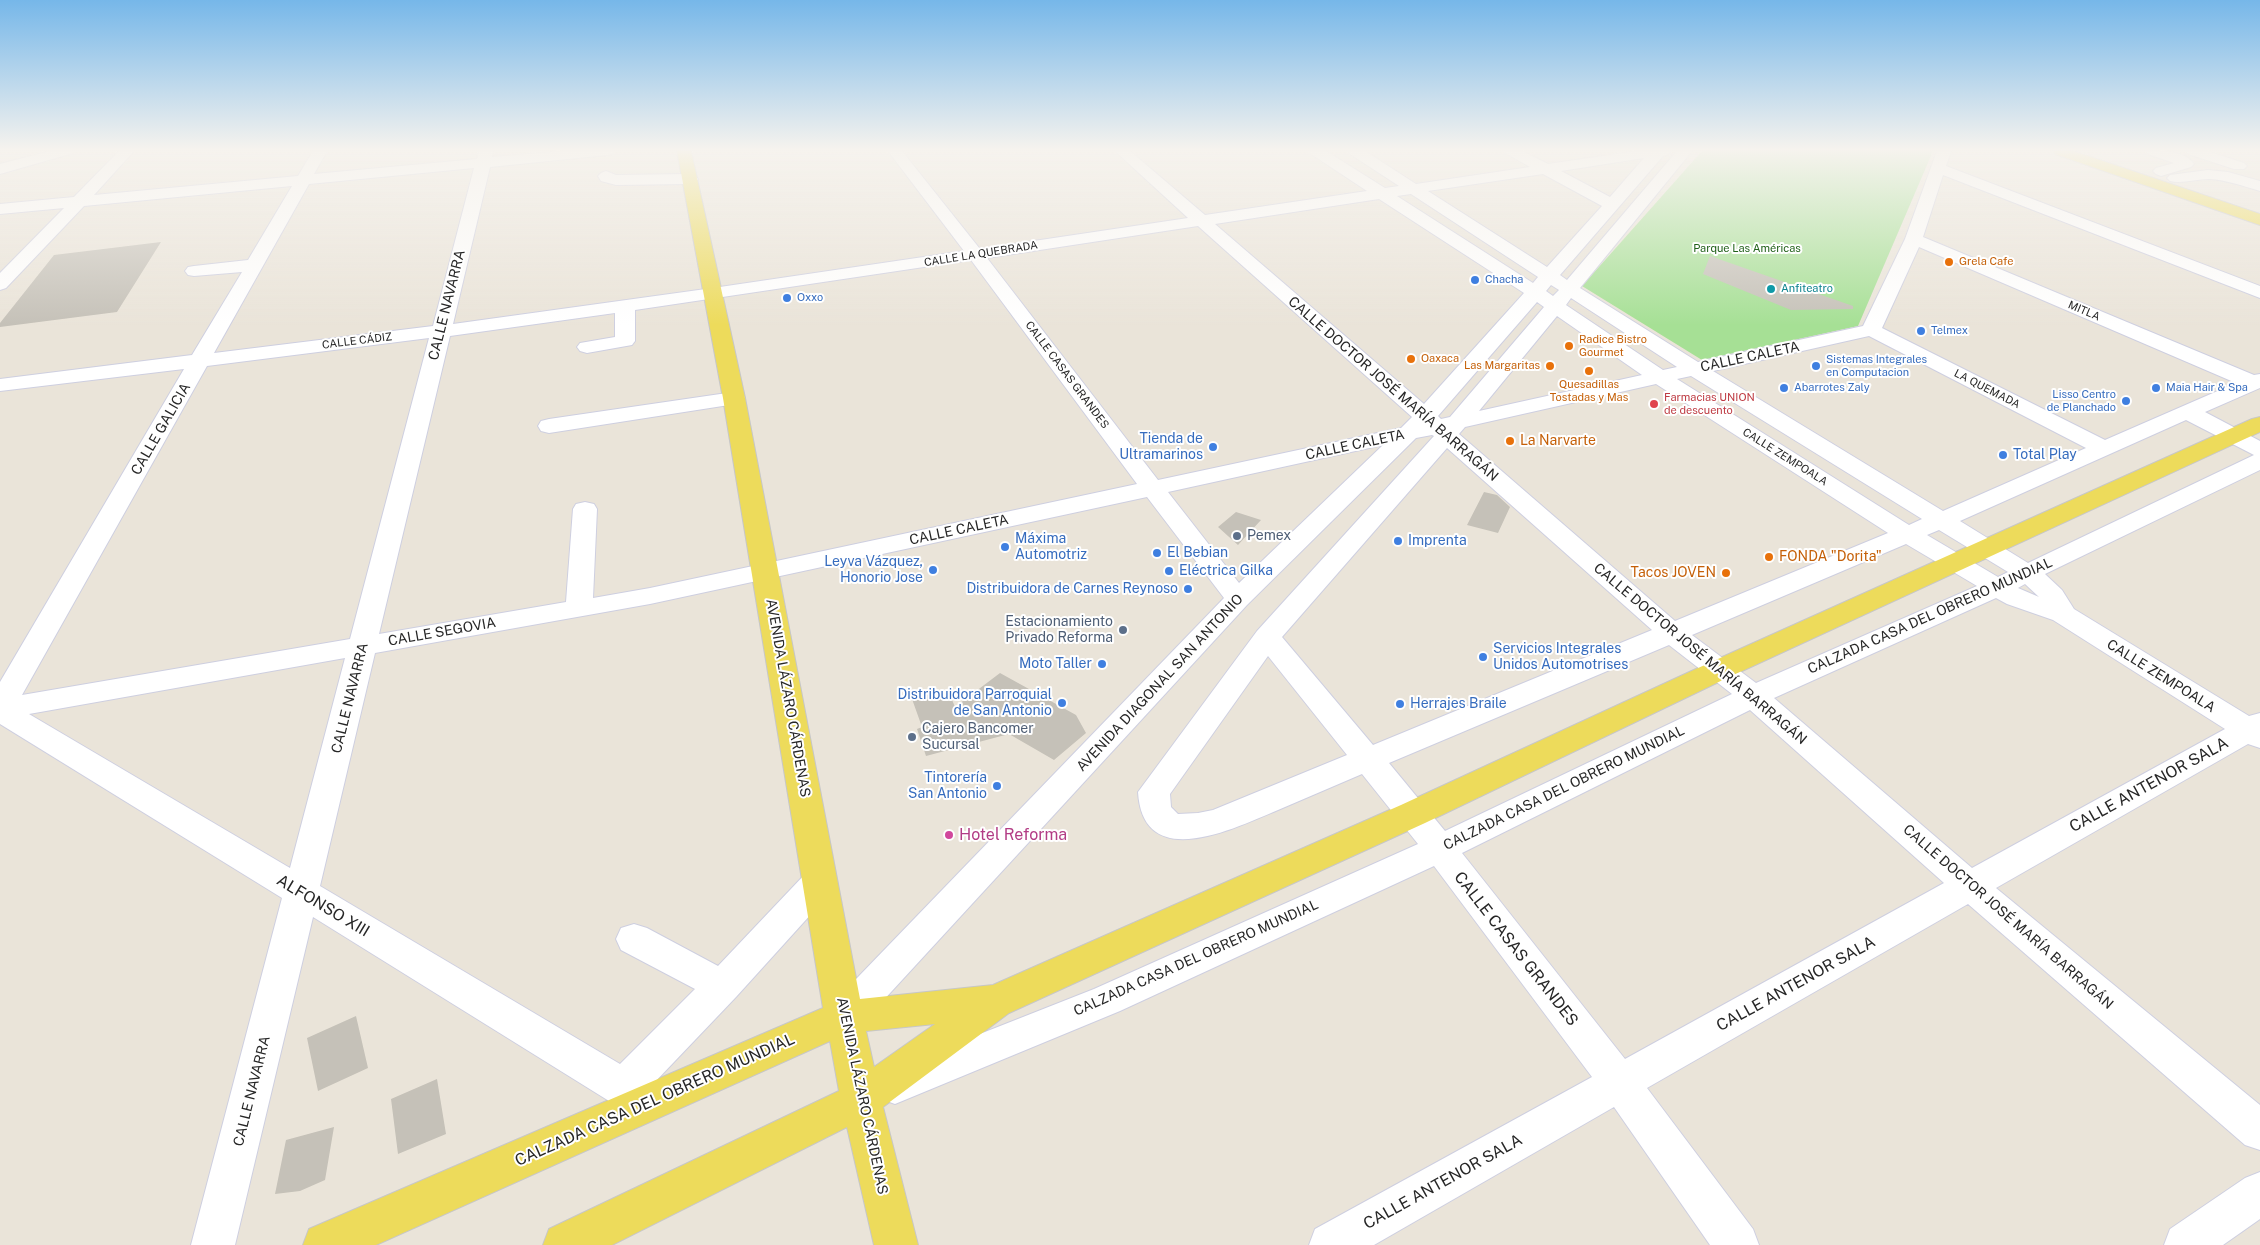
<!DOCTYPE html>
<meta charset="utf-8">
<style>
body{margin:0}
canvas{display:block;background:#eae4d9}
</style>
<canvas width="2260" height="1245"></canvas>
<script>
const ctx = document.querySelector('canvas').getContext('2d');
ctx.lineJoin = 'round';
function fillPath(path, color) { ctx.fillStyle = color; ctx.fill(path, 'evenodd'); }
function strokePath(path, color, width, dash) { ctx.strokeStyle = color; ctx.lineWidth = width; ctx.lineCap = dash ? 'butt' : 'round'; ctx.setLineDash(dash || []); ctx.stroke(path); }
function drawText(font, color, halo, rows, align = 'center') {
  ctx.font = font + ' "Public Sans",sans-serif'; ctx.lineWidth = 4; ctx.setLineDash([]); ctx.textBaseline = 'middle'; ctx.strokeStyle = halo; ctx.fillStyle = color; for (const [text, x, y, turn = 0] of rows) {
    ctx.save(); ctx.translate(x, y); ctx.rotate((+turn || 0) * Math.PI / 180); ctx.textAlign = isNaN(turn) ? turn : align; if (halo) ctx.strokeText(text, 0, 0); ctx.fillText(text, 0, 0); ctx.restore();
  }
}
const green = new Path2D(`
 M 1702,151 L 1933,151 L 1858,326 L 1702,360 L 1582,286 Z`);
const building = new Path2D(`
 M 161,242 L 117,312 L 0,327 L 0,323 L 54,255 Z
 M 1710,256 L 1853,306 L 1853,309 L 1791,310 L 1703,274 Z
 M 1484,492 L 1497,495 L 1510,507 L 1498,533 L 1467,525 Z
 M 1236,512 L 1261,520 L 1238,545 L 1218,527 Z
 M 1000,673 L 1076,715 L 1086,733 L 1054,760 L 1009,734 L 926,756 L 917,729 L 922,727 L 912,699 L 948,690 L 955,707 Z
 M 356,1016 L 368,1068 L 318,1091 L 307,1038 Z
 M 437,1079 L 446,1134 L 398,1154 L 391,1099 Z
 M 334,1127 L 325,1180 L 300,1191 L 275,1194 L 286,1140 Z`);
const minor = new Path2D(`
 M 50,151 L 72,151 L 70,154 L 0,174 L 0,164 Z
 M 119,151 L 134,151 L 94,195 L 298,176 L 313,151 L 327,151 L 314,174 L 477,159 L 479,151 L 493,151 L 492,157 L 564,151 L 614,151 L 612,154 L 607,155 L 490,167 L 453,324 L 713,288 L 964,251 L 888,151 L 902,151 L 980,249 L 1188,218 L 1115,151 L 1130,151 L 1205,215 L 1367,191 L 1311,154 L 1309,151 L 1326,151 L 1385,188 L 1399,186 L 1350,154 L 1348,151 L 1365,151 L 1416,184 L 1530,167 L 1507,154 L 1505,151 L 1522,151 L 1548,164 L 1637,151 L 1671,151 L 1669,154 L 1663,156 L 1560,275 L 1567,280 L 1677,151 L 1692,151 L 1580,288 L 1698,362 L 1863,326 L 1905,239 L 1937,151 L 1951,151 L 1946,166 L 2260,286 L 2260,298 L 1943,175 L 1923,237 L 2254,375 L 2260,374 L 2260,388 L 2205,412 L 2260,441 L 2260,470 L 2045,574 L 2062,590 L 2074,609 L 2249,716 L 2260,713 L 2260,748 L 2248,744 L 1996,888 L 2260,1105 L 2260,1150 L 2245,1145 L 1968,904 L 1647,1088 L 1753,1229 L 1759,1245 L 1710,1245 L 1614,1107 L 1374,1245 L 1309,1245 L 1315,1229 L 1592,1077 L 1434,866 L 1120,1011 L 895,1104 L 881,1099 L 875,1086 L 881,1073 L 1094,989 L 1418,844 L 1362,774 C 1334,786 1306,798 1278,810 C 1235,828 1143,874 1138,792 L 1257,631 L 1434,436 L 1432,435 L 1416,438 L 1247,605 L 857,1029 L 844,1034 L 831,1029 L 825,1017 L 831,1005 L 1224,598 L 1147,497 L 650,604 L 375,653 L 320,886 L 620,1064 L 695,989 L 621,950 L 616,939 L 621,928 L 634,924 L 647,928 L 718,966 L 808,871 L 820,867 L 832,871 L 837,881 L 832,891 L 736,997 L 653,1084 L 661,1089 L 667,1102 L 661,1115 L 647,1121 L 633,1115 L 609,1101 L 313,917 L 235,1245 L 191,1245 L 282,898 L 0,724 L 0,682 L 184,369 L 0,391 L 0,379 L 192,355 L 242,272 L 194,276 L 188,275 L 185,271 L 188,267 L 194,266 L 248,260 L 292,186 L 84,206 L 6,288 L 0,290 L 0,273 L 64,208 L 0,214 L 0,204 L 74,197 ZM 1644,158 L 1610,197 L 1561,171 ZM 474,168 L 433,326 L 214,353 L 309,184 ZM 1543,174 L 1602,206 L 1547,267 L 1428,191 ZM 1411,194 L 1538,277 L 1533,283 L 1397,196 ZM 1379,199 L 1524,293 L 1424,404 L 1215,224 ZM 1198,226 L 1412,417 L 1401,428 L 1158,480 L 987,258 ZM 1919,247 L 2236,383 L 2105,440 L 1882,328 ZM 971,260 L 1137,484 L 650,588 L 593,598 L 597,509 L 594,504 L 585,502 L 576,504 L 573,509 L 566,602 L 379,634 L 450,336 L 615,313 L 615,337 L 580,343 L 577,347 L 580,351 L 587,353 L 632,345 L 635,341 L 635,310 ZM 1551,285 L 1559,290 L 1553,296 L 1546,291 ZM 1571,298 L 1677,367 L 1663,370 L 1566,305 ZM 1537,302 L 1544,307 L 1450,417 L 1441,419 L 1438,416 ZM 1557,316 L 1642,375 L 1479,411 ZM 1869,336 L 2086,448 L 1943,511 L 1713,371 ZM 429,338 L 350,639 L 22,695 L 207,366 ZM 1691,376 L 1922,519 L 1909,525 L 1677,379 ZM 1656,384 L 1888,533 L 1675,621 L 1459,434 L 1465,427 ZM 2186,420 L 2254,455 L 2028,563 L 1960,521 ZM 1383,445 L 1239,583 L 1168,492 ZM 1447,448 L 1652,630 L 1373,745 L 1282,637 ZM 1939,530 L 2008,572 L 1998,577 L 1927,535 ZM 1906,544 L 1977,586 L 1756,683 L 1692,635 ZM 2025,584 L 2039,597 L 2018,588 ZM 1996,598 L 2007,604 L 2053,620 L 2225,729 L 1972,868 L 1774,698 ZM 1669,645 L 1732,694 L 1445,831 L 1389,763 ZM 1268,656 L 1347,755 L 1213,810 L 1198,813 L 1178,814 L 1171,807 L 1170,794 ZM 345,658 L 290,868 L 29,714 ZM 1750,710 L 1944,883 L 1625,1059 L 1462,853 Z
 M 2146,151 C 2162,151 2184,150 2194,164 L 2191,167 L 2161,176 L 2156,174 L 2153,171 L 2156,168 L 2174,163 L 2148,154 Z
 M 2186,151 L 2207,151 L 2244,163 L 2247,166 L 2244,169 L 2234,169 L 2188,154 Z
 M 2208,170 L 2228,172 L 2260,181 L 2260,191 C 2243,186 2227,180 2209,179 C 2196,179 2182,184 2170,181 L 2167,178 L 2170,175 Z
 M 606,171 L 616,175 L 690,174 L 695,176 L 698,179 L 695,182 L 690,184 L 616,185 L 601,181 L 598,176 L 601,173 Z
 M 734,392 L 742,393 L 745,398 L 742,403 L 549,433 L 541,431 L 538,426 L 541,421 L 549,419 Z
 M 2260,1172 L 2260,1219 L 2223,1245 L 2164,1245 L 2170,1229 L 2245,1178 Z`);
const major = new Path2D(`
 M 677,151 L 691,151 L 745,398 L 860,999 L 993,985 L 1401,805 L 1709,663 L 2252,419 L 2260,417 L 2260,432 L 1729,677 L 1425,823 L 1009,1013 L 883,1107 L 918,1245 L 874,1245 L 847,1127 L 612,1245 L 543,1245 L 549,1229 L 839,1091 L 830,1041 L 376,1245 L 303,1245 L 309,1229 L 823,1008 L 723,398 ZM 935,1024 L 874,1067 L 866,1031 Z
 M 2053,151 L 2073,151 L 2260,214 L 2260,225 L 2055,154 Z`);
const markers = [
 [1949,262,5,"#e8710a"],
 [1475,280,5,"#3f7fe0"],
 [1771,289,5,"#0f9aa8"],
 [787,298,5,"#3f7fe0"],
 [1921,331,5,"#3f7fe0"],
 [1569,346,5,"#e8710a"],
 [1411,359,5,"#e8710a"],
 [1550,366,5,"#e8710a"],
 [1816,366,5,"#3f7fe0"],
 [1589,371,5,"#e8710a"],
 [1784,388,5,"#3f7fe0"],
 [2156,388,5,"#3f7fe0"],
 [2126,401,5,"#3f7fe0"],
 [1654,404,5,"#e0444e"],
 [1510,441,5,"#e8710a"],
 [1213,447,5,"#3f7fe0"],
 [2003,455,5,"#3f7fe0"],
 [1237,536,5,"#5c6f8a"],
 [1398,541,5,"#3f7fe0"],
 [1005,547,5,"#3f7fe0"],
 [1157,553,5,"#3f7fe0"],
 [1769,557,5,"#e8710a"],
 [933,570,5,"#3f7fe0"],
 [1169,571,5,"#3f7fe0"],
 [1726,573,5,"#e8710a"],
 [1188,589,5,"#3f7fe0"],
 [1123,630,5,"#5c6f8a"],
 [1483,657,5,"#3f7fe0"],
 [1102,664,5,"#3f7fe0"],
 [1062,703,5,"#3f7fe0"],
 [1400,704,5,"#3f7fe0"],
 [912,737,5,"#5c6f8a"],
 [997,786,5,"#3f7fe0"],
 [949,835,5,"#d1479c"]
];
const farParknames = [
 ["Parque Las Américas",1747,249]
];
const farStreetnames = [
 ["CALLE LA QUEBRADA",981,254,-9],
 ["MITLA",2084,311,23],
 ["CALLE CÁDIZ",357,341,-7],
 ["CALLE CASAS GRANDES",1067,375,53],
 ["LA QUEMADA",1987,389,27],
 ["CALLE ZEMPOALA",1785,457,32]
];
const farFoodnames = [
 ["Grela Cafe",1959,262],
 ["Radice Bistro",1579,340],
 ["Gourmet",1579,353],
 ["Oaxaca",1421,359],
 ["Las Margaritas",1540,366,"right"],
 ["Quesadillas",1589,385,"center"],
 ["Tostadas y Mas",1589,398,"center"]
];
const farShopnames = [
 ["Chacha",1485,280],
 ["Oxxo",797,298],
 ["Telmex",1931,331],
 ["Sistemas Integrales",1826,360],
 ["en Computacion",1826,373],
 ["Abarrotes Zaly",1794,388],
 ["Maia Hair & Spa",2166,388],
 ["Lisso Centro",2116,395,"right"],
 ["de Planchado",2116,408,"right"]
];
const farCulturenames = [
 ["Anfiteatro",1781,289]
];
const farHealthnames = [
 ["Farmacias UNION",1664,398],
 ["de descuento",1664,411]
];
const streetNames = [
 ["CALLE NAVARRA",447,305,-76],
 ["CALLE CALETA",1750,357,-12],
 ["CALLE DOCTOR JOSÉ MARÍA BARRAGÁN",1393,389,41],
 ["CALLE GALICIA",161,429,-60],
 ["CALLE CALETA",1355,445,-12],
 ["CALLE CALETA",959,530,-12],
 ["CALZADA CASA DEL OBRERO MUNDIAL",1930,616,-24],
 ["CALLE SEGOVIA",442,632,-10],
 ["CALLE DOCTOR JOSÉ MARÍA BARRAGÁN",1700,654,40],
 ["CALLE ZEMPOALA",2161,676,32],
 ["AVENIDA DIAGONAL SAN ANTONIO",1160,683,-47],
 ["CALLE NAVARRA",350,698,-76],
 ["AVENIDA LÁZARO CÁRDENAS",788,698,80],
 ["CALZADA CASA DEL OBRERO MUNDIAL",1564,788,-26],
 ["CALLE DOCTOR JOSÉ MARÍA BARRAGÁN",2008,917,41],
 ["CALZADA CASA DEL OBRERO MUNDIAL",1196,958,-24],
 ["CALLE NAVARRA",252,1091,-76],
 ["AVENIDA LÁZARO CÁRDENAS",862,1096,78]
];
const shopNames = [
 ["Tienda de",1203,439,"right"],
 ["Ultramarinos",1203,455,"right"],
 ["Total Play",2013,455],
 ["Máxima",1015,539],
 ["Automotriz",1015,555],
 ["Imprenta",1408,541],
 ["El Bebian",1167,553],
 ["Leyva Vázquez,",923,562,"right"],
 ["Honorio Jose",923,578,"right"],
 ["Eléctrica Gilka",1179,571],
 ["Distribuidora de Carnes Reynoso",1178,589,"right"],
 ["Servicios Integrales",1493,649],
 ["Unidos Automotrises",1493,665],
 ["Moto Taller",1092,664,"right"],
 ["Distribuidora Parroquial",1052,695,"right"],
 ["de San Antonio",1052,711,"right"],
 ["Herrajes Braile",1410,704],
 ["Tintorería",987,778,"right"],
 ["San Antonio",987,794,"right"]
];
const foodNames = [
 ["La Narvarte",1520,441],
 ["FONDA \"Dorita\"",1779,557],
 ["Tacos JOVEN",1716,573,"right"]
];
const serviceNames = [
 ["Pemex",1247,536],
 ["Estacionamiento",1113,622,"right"],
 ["Privado Reforma",1113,638,"right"],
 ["Cajero Bancomer",922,729],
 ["Sucursal",922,745]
];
const nearStreetnames = [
 ["CALLE ANTENOR SALA",2149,785,-29],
 ["ALFONSO XIII",323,906,31],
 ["CALLE CASAS GRANDES",1516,949,52],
 ["CALLE ANTENOR SALA",1796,984,-29],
 ["CALZADA CASA DEL OBRERO MUNDIAL",655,1100,-24],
 ["CALLE ANTENOR SALA",1443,1182,-29]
];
const nearHotelnames = [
 ["Hotel Reforma",959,835]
];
fillPath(green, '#a6e095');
fillPath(building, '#c5c1b8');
strokePath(minor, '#cecfe0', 2);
strokePath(major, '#c7c7c7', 2);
fillPath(minor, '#fff');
fillPath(major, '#eddb5b');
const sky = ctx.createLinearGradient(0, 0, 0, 325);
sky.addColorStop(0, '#76b7e9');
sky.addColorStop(0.46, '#f6f3ee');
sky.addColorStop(1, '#f6f3ee00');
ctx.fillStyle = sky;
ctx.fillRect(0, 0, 2260, 325);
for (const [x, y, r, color] of markers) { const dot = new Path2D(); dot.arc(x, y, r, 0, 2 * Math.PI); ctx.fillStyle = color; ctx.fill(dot); strokePath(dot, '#fff', 2); }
drawText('11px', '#21611a', '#fff', farParknames);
drawText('11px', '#272727', '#fff', farStreetnames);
drawText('11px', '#c56008', '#fff', farFoodnames, 'left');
drawText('11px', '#366cbe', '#fff', farShopnames, 'left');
drawText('11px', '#0d838f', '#fff', farCulturenames, 'left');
drawText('11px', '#be3a42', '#fff', farHealthnames, 'left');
drawText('14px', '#272727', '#fff', streetNames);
drawText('14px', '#366cbe', '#fff', shopNames, 'left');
drawText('14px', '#c56008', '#fff', foodNames, 'left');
drawText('14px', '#4e5e75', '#fff', serviceNames, 'left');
drawText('16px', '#272727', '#fff', nearStreetnames);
drawText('16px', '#b23c85', '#fff', nearHotelnames, 'left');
</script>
